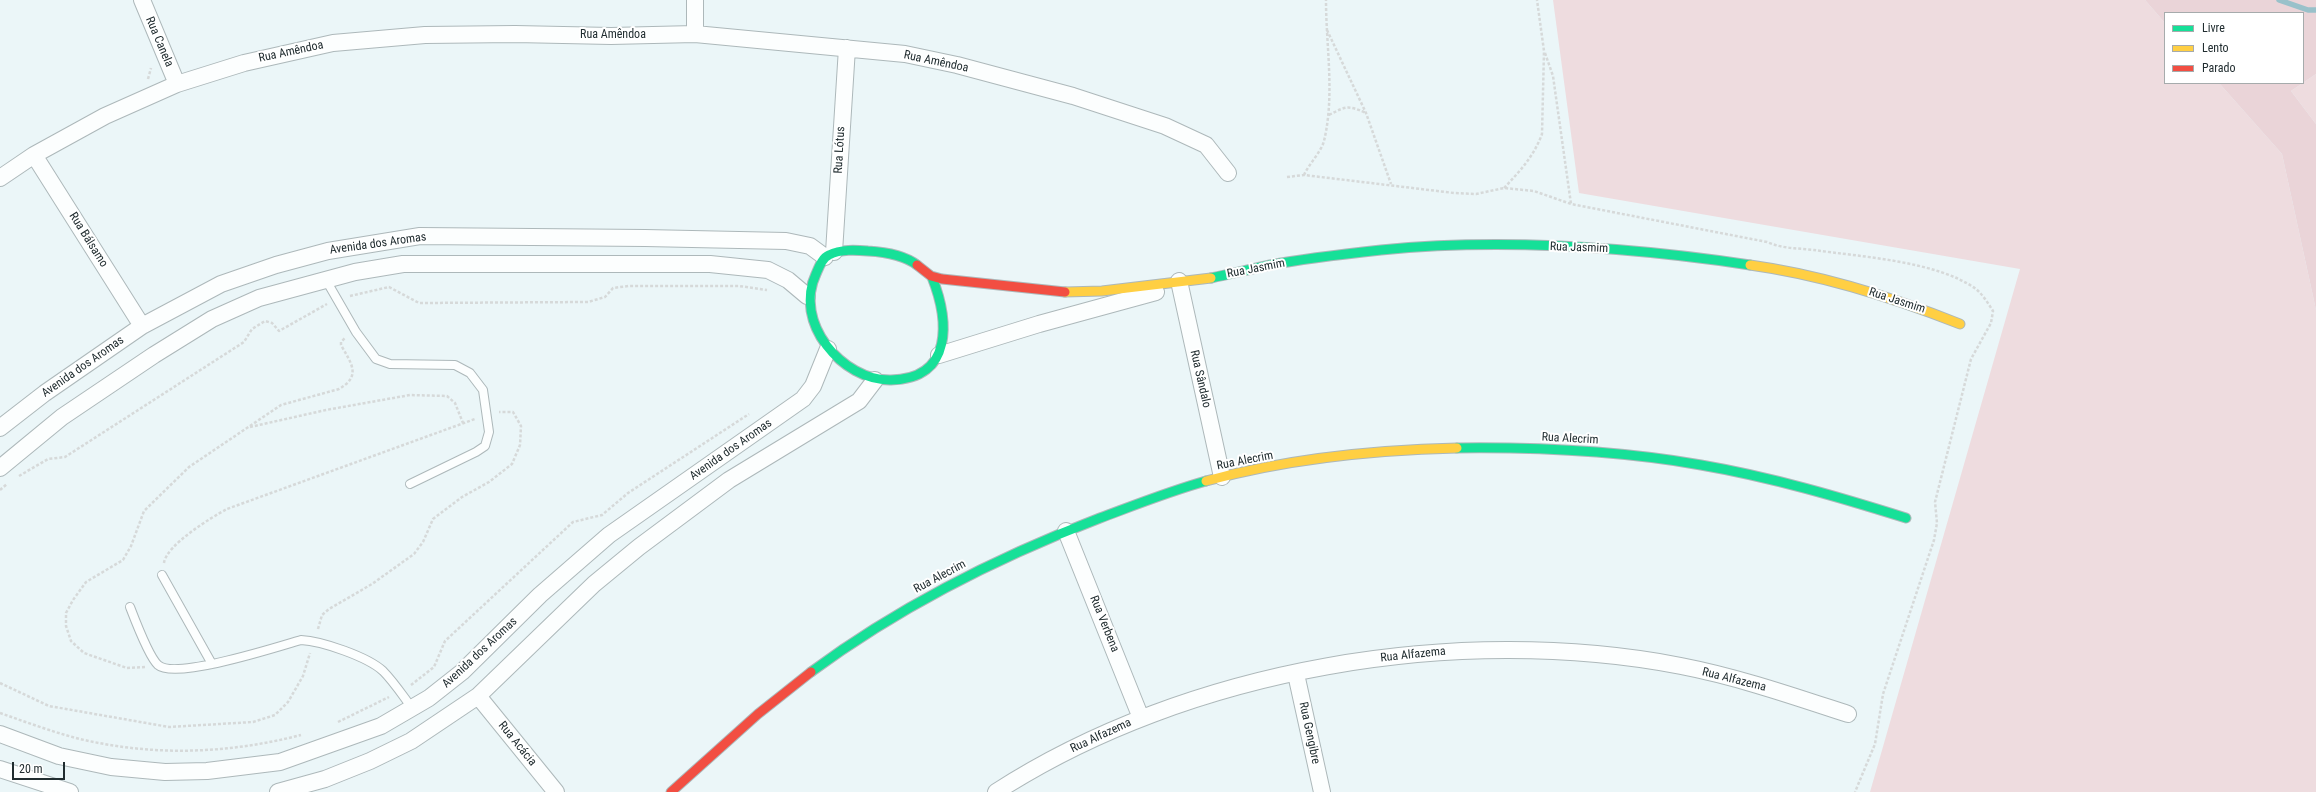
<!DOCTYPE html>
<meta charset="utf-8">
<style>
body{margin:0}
#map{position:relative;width:2316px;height:792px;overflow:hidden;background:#ebf6f8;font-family:"Roboto Condensed",sans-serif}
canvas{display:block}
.legend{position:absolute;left:2164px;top:12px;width:140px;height:72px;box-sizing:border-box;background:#fff;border:1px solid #a6abac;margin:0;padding:5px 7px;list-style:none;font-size:12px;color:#212d30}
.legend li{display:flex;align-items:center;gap:8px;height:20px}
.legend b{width:20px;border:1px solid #a6abac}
.scale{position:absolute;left:12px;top:762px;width:53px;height:18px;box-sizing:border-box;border:2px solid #212d30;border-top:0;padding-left:5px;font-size:12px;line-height:14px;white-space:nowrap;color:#212d30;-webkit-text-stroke:3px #fff;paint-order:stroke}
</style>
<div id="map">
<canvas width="2316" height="792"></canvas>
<ul class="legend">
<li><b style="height:5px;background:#16e098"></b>Livre</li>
<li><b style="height:5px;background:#ffcf43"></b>Lento</li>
<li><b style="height:5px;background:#f24e42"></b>Parado</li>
</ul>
<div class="scale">20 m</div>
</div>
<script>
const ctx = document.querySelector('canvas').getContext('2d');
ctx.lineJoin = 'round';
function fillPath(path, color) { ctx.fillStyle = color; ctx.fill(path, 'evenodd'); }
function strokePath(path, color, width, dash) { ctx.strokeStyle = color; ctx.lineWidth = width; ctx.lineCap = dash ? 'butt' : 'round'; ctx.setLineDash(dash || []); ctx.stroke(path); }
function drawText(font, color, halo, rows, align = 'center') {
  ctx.font = font + ' "Roboto Condensed",sans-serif'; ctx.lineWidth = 4; ctx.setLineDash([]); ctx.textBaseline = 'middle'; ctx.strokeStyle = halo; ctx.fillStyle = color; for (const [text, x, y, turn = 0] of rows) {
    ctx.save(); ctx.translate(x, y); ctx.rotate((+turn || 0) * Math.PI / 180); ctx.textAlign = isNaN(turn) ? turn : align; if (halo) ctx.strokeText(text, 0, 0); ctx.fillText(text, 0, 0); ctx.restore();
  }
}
const green = new Path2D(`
 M 1553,0 L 2145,0 L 2165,23 L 2165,83 L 2219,83 L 2282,154 L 2316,310 L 2316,792 L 1870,792 L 2020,269 L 1579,193 Z
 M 2316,74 L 2316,124 L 2291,91 Z`);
const forest = new Path2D(`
 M 2145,0 L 2316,0 L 2316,74 L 2291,91 L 2316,124 L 2316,310 L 2282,154 L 2219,83 L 2303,83 L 2303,13 L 2165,13 L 2165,23 Z`);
const stream = new Path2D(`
 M 2279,0 L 2308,10 L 2316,10`);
const path = new Path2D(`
 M 1327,30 L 1366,113 L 1391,184
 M 1545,53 L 1553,76 L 1571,204
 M 148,79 L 151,68
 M 1329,115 C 1346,106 1348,105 1366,113
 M 1304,175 C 1309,164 1321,152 1324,141 C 1335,95 1326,47 1326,0
 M 1287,177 L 1304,175 L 1454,193 L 1476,194 L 1504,188 L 1534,191 L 1571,204 L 1767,242 C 1783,249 1798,248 1814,250 C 1862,257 1937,261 1976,289 C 1983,295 1988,303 1993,311 L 1991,323 L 1971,359 L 1935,502 L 1937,523 L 1934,540 L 1883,694 L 1875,744 L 1855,792
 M 1504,188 C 1520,171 1534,156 1542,134 L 1544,51 L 1537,0
 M 350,296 L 389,287 L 419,303 L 588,302 L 605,297 L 613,288 L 629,286 L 739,286 L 767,290
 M 250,427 L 326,410 L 410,395 L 447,396 L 455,403 L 463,423
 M 19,476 L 48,459 L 65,457 L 244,342 L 252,329 L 265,321 L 272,323 L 279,331 L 327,304
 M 0,490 L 7,484
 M 164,563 C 166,545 212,517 227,509 L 475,419
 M 318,629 L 322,615 L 329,609 L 372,584 L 414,554 L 423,542 L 433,519 L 462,497 L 489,482 L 512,464 L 520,445 L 521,426 L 513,412 L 499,412
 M 145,667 L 127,668 L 104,660 L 84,653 L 71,641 L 66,626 L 66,613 L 73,600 L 86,582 L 123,560 L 131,546 L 144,511 L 189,467 L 281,405 L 339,389 C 362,376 351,363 341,345 L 341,342 L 345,338
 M 0,683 L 49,706 L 169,727 L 253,722 L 275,715 L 288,702 L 303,676 L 310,653
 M 411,685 L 434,667 L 445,641 L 573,522 L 602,515 L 628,493 L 749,414
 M 0,713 C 32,724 65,737 99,743 C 166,756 235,752 301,735
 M 338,722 L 389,697`);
const lane = new Path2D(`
 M 326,280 L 356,332 L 376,359 L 390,364 L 455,365 L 470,373 L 483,390 L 489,432 L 485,446 L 476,452 L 410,484
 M 162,575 L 212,664
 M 130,607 C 135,620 149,657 158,665 C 175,680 277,647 301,640 C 322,641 368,657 383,671 C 394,682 403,696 412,708`);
const street = new Path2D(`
 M 142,0 L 177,84
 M 695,34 L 695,0
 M 34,155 L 142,326
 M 0,178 L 34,155 L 105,116 L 177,84 L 244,63 L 333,43 L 425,35 L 515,34 L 611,36 L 695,34 L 905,54 L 957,65 L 1073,96 L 1165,126 L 1206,145 L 1228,173
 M 834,252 L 847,48
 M 1179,281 L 1222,477
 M 939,355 L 1039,324 L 1156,292
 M 0,428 L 45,393 L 142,326 L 221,284 L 276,265 L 328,251 L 420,236 L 645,238 L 786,241 L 810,246 L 825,257
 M 0,468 L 62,417 L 154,355 L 212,319 L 259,298 L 355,272 L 403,264 L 710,264 L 768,270 L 788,280 L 807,296
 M 1066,531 L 1141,718
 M 1296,674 L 1322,792
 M 478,696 L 556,792
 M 0,734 L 59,756 L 111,767 L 165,772 L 207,771 L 280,762 L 381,726 L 429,698 L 462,672 L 540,595 L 609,535 L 803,399 L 813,386 L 828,349
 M 0,769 L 70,792
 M 278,792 L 325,779 L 370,761 L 411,741 L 478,696 L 594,584 L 639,547 L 729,480 L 859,401 L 875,380
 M 996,792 C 1188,668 1458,623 1681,666 C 1738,677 1793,696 1848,714`);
const fast = new Path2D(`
 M 917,265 C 904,255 885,252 868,251 C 856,250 841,249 829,255 C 822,258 819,267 816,274 C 793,322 842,381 891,380 C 954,379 949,320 932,277
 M 1211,278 C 1231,274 1250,269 1270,265 C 1307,258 1344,254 1381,250 C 1503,238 1629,247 1750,265
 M 1457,448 C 1539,447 1621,451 1701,465 C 1771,477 1839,497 1906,518
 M 811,672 C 899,607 998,557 1100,518 C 1135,505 1170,491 1206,481`);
const slow = new Path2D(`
 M 1750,265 C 1823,275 1892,297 1960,324
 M 1065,292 L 1102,291 L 1211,278
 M 1206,481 C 1286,459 1374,450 1457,448`);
const jam = new Path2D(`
 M 917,265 L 931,276 L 942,279 L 1065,292
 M 671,792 L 758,714 L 811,672`);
const streetNames = [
 ["Rua Amêndoa",613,35],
 ["Rua Canela",159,42,67],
 ["Rua Amêndoa",291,52,-12],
 ["Rua Amêndoa",936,62,12],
 ["Rua Lótus",840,150,-87],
 ["Rua Bálsamo",88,240,58],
 ["Avenida dos Aromas",378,244,-8],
 ["Rua Jasmim",1579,248,2],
 ["Rua Jasmim",1256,269,-11],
 ["Rua Jasmim",1897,301,18],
 ["Avenida dos Aromas",83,367,-35],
 ["Rua Sândalo",1200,379,77],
 ["Rua Alecrim",1570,439,3],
 ["Avenida dos Aromas",731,450,-35],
 ["Rua Alecrim",1245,461,-11],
 ["Rua Alecrim",940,577,-28],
 ["Rua Verbena",1104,624,68],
 ["Avenida dos Aromas",480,653,-43],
 ["Rua Alfazema",1413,655,-6],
 ["Rua Alfazema",1734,680,14],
 ["Rua Gengibre",1309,733,78],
 ["Rua Alfazema",1101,736,-25],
 ["Rua Acácia",517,744,51]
];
fillPath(green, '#eedcdf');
fillPath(forest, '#ead4d8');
strokePath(stream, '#99c1ca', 5.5);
strokePath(lane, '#adb8ba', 10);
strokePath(street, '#adb8ba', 18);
strokePath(fast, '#adb8ba', 11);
strokePath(slow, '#adb8ba', 11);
strokePath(jam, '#adb8ba', 11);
strokePath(path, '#d6d9d9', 2.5, [3, 2]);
strokePath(lane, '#fcfefe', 8);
strokePath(street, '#fcfefe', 16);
strokePath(fast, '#16e098', 9);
strokePath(slow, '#ffcf43', 9);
strokePath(jam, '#f24e42', 9);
drawText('12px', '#212d30', '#fff', streetNames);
</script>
